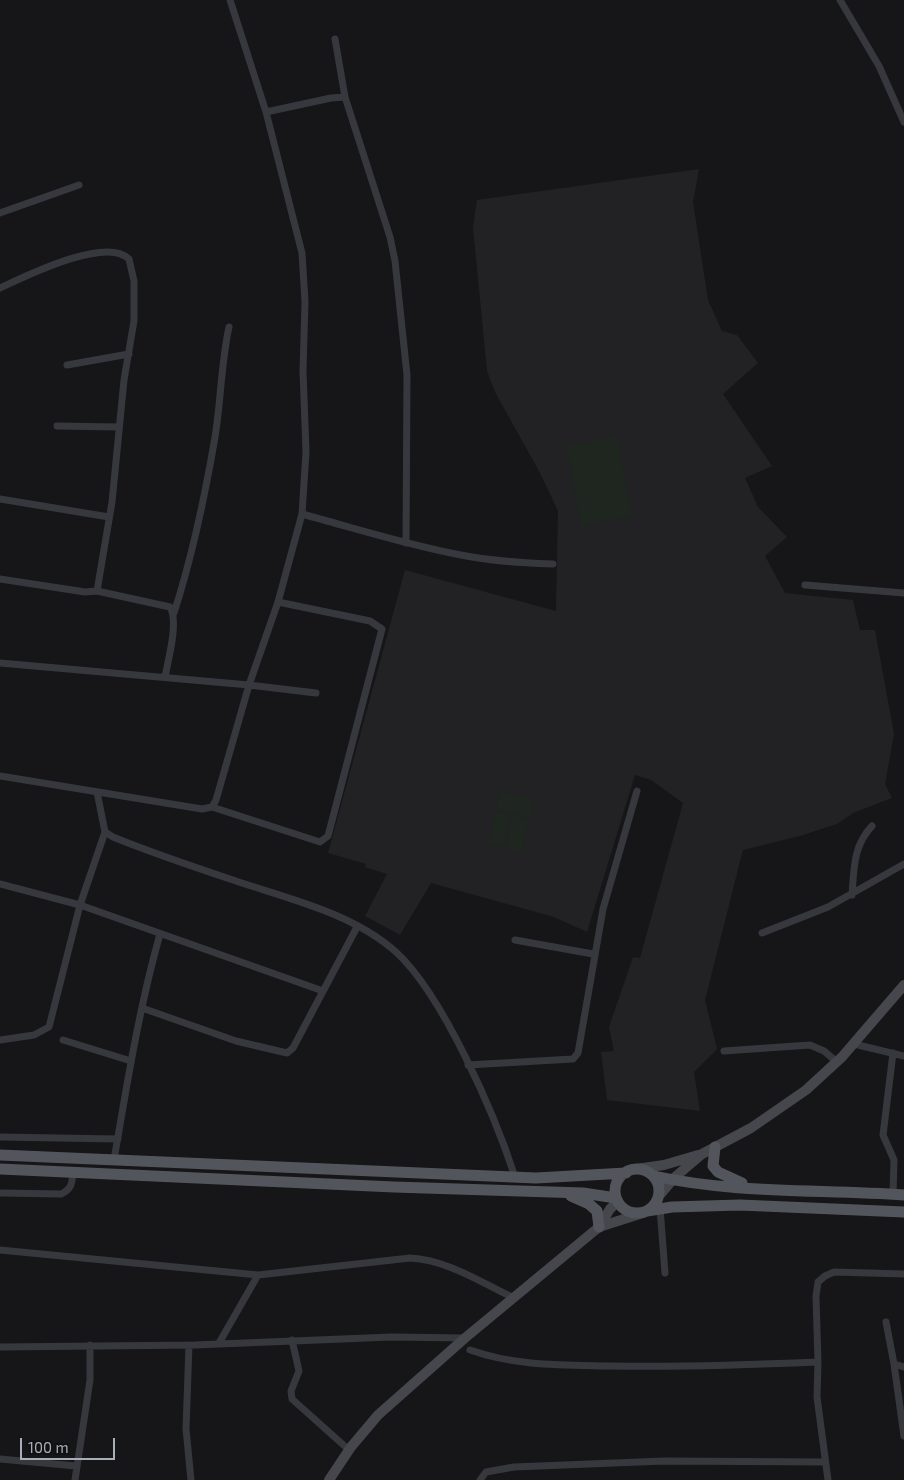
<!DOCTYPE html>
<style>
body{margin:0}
#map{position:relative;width:904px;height:1480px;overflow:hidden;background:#161618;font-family:"Exo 2",sans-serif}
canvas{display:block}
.scale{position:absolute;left:20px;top:1438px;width:95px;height:22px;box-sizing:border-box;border:2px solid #a8adb8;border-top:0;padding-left:6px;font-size:15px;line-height:18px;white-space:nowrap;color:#a8adb8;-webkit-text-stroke:4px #111113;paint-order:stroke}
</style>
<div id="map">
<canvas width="904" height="1480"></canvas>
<div class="scale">100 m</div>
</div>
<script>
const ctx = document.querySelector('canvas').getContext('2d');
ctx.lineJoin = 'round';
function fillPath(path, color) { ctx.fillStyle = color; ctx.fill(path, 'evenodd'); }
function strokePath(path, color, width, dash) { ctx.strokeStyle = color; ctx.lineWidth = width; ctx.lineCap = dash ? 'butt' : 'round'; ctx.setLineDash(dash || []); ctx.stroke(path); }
const built = new Path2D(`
 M 699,169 L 693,202 L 708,300 L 722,331 L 737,335 L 758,363 L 723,394 L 772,466 L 745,478 L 758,507 L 787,537 L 765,556 L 785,593 L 853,600 L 860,630 L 875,630 L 894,734 L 885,784 L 892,798 L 853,813 L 837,824 L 800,836 L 743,850 L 705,1000 L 717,1049 L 694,1072 L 700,1111 L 607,1100 L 601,1052 L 614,1051 L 609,1027 L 633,957 L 640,958 L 683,803 L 651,780 L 635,775 L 587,932 L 554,917 L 431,883 L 400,935 L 365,916 L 387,874 L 365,867 L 366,864 L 328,853 L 405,570 L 556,611 L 558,511 L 540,473 L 495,392 L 487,371 L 473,227 L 477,200 Z`);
const green = new Path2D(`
 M 617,437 L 632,516 L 581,526 L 566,446 Z
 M 500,791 L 535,800 L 530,818 L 496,809 Z
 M 496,811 L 511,815 L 503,847 L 488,843 Z
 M 513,815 L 529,819 L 521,852 L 505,848 Z`);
const street = new Path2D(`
 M 840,0 L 879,66 L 904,122
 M 335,39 L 345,97 L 390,237 L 395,261 L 407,375 L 406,543
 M 266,112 L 331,98 L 345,97
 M 0,213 L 79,185
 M 0,288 C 26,276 106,236 129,259 L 134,281 L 134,321 L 124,380 L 112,502 L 97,591
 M 67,365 L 129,354
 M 57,426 L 119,427
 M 0,499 L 109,517
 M 302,514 C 354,528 407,545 461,555 C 491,561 522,563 553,564
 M 0,579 L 85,592 L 97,591 L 170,607 C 179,622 168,660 165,677
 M 805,585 L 904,593
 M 174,613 C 192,557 205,496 215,437 C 221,401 221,363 229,327
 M 0,663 L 249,685 L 278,602 L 302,514 L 306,452 L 303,371 L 305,302 L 302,253 L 266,112 L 230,0
 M 0,776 L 202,809 L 212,807 L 216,800 L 249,685 L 316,693
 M 97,792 L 105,832 L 113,837 C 157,855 203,870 248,885 C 298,901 356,916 396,952 C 443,995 495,1115 515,1177
 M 212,807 L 320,842 L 328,836 L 382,629 L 370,621 L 278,602
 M 0,884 L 80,905 L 323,991
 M 852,895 C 854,869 853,846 872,826
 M 762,933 L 828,907 L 904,864
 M 515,940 L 593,954
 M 142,1008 L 236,1041 L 287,1053 L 293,1048 L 357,927
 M 0,1040 L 34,1035 L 49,1027 L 80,905 L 105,832
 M 63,1040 L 131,1061
 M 854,1044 L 904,1056
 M 724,1051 L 810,1045 L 824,1051 L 837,1062
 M 893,1053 L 883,1135 L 894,1160 L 893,1194
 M 468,1065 L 573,1059 L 578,1053 L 603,909 L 637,791
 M 0,1137 L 118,1139
 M 114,1160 C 127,1084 139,1008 160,934
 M 0,1193 L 61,1194 C 72,1189 72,1183 73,1172
 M 660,1208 L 665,1273
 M 0,1250 L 258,1275
 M 886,1322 L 894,1364 L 904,1367
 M 292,1340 L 299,1371 L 291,1391 L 292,1399 L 349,1450
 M 219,1343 L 258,1275 L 410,1258 C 448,1260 480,1282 514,1298
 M 189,1345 L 186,1429 L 191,1480
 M 0,1347 L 195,1345 L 391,1337 L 465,1338
 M 470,1350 C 515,1366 561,1365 609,1366 C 679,1367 749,1365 818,1362
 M 894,1364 L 904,1436
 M 0,1459 L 76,1466
 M 75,1480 L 90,1380 L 90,1345
 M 480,1480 L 486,1472 L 514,1467 L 664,1461 L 825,1462
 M 828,1480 L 817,1397 L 818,1362 L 816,1296 L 818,1282 L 825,1276 L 834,1272 L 904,1274`);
const secondary = new Path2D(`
 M 636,1169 L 664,1165 L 698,1155
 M 658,1197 L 675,1177 L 702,1154 L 751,1128 L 806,1090 L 842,1057 L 904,985
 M 599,1227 L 643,1213
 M 329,1480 L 351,1447 L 378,1415 L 465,1338 L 599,1227 L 610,1209 L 618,1201`);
const primary = new Path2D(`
 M 715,1147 L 713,1166 L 718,1172 L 742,1183
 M 0,1155 L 536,1178 L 626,1173
 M 0,1169 L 394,1187 L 583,1193 L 616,1198
 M615 1191a22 22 0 1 1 44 0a22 22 0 1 1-44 0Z
 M 654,1176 C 735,1194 821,1189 904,1195
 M 571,1196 L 589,1204 L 597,1211 L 599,1227
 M 647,1211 L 672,1207 L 740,1205 L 904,1212`);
fillPath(built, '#222225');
fillPath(green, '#1e261f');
strokePath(street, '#37383d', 7);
strokePath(secondary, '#45474d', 10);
strokePath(primary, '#53555c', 11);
</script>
